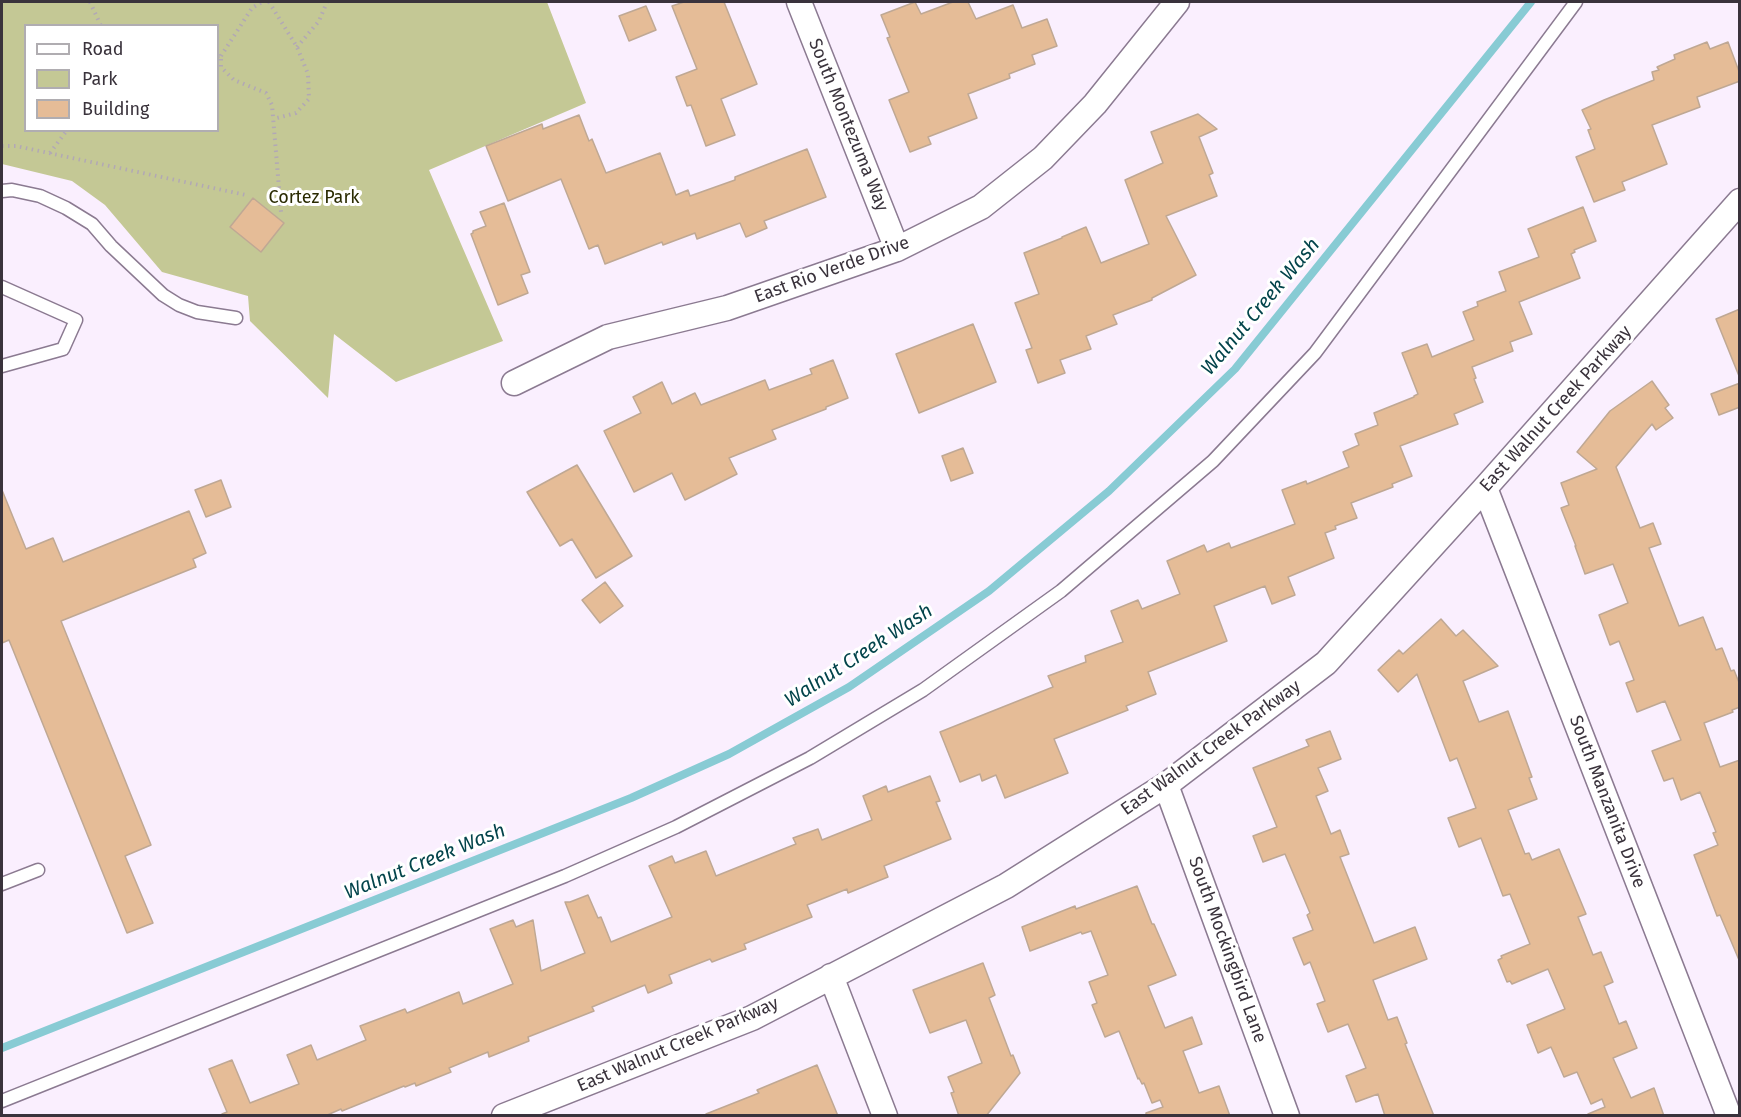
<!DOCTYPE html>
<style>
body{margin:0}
#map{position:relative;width:1741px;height:1117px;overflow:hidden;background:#faeffe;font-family:"Fira Sans",sans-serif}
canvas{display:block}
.frame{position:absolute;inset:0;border:3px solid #3a333c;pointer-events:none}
.legend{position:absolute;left:24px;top:24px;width:195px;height:108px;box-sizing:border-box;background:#fff;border:2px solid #b0adb1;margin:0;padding:8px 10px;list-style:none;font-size:18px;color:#3a333c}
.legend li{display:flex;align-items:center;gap:12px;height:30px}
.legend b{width:30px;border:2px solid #b0adb1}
</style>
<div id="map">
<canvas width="1741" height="1117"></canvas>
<div class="frame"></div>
<ul class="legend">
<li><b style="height:8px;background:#fff"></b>Road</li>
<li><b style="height:16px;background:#c4c895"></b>Park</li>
<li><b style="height:16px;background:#e5bc97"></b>Building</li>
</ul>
</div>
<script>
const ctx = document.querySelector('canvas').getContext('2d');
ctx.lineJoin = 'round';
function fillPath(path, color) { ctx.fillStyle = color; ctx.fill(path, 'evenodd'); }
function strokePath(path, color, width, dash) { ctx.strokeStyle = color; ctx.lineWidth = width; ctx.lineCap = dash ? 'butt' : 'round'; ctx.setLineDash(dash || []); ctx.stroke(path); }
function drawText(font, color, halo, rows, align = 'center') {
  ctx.font = font + ' "Fira Sans",sans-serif'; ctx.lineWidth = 6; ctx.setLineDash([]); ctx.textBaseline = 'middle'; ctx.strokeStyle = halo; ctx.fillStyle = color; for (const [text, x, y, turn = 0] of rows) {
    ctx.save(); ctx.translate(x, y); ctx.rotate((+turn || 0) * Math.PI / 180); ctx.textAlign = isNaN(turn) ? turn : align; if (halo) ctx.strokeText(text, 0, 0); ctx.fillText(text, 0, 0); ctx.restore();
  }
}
const green = new Path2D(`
 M 2,2 L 547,2 L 586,103 L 429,170 L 503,341 L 396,382 L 334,334 L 328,398 L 250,321 L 248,296 L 162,272 L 105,205 L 72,181 L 2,164 ZM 26,26 L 218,26 L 218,130 L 26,130 Z`);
const stream = new Path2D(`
 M 2,1048 L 631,798 L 729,754 L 849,687 L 989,591 L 1109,491 L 1235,369 L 1531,2`);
const building = new Path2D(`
 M 684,2 L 724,2 L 757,84 L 721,99 L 735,135 L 706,146 L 691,105 L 687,106 L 676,77 L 697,69 L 672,6 Z
 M 915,2 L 921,14 L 953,2 L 968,2 L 976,19 L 1013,5 L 1022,28 L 1047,19 L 1057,46 L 1032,55 L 1035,64 L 1009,74 L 1010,78 L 968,94 L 977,118 L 928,137 L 931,144 L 910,152 L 889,100 L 909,92 L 887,38 L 890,37 L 881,15 Z
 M 646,6 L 656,30 L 629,41 L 619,16 Z
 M 1707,42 L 1710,49 L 1728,42 L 1740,74 L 1740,81 L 1697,97 L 1700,107 L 1652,125 L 1667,164 L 1622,182 L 1625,190 L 1594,202 L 1576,157 L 1595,149 L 1588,130 L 1591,129 L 1582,110 L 1604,100 L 1654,80 L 1652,72 L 1659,70 L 1657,67 L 1675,59 L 1674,55 Z
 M 1198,114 L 1217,129 L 1199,137 L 1213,173 L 1209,175 L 1217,196 L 1166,216 L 1196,275 L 1152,298 L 1152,300 L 1113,315 L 1117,324 L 1086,336 L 1091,349 L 1060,360 L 1065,373 L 1038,383 L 1026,350 L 1032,348 L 1015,303 L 1039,294 L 1024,253 L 1062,238 L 1062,237 L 1086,227 L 1101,263 L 1149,244 L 1125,180 L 1163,163 L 1151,132 Z
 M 579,115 L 589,141 L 592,139 L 606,173 L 660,153 L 676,195 L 688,190 L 690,196 L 735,180 L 735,177 L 807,149 L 826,197 L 764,221 L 767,228 L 746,237 L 740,223 L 697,239 L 695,233 L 663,245 L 662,242 L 605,264 L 598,245 L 589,249 L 561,179 L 508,201 L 486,146 L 542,124 L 543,129 Z
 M 253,198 L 284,223 L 261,252 L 230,227 Z
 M 504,203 L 530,272 L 521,275 L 528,293 L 498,305 L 471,234 L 473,233 L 473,231 L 486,226 L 480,212 Z
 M 1583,207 L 1596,241 L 1574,250 L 1575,252 L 1571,254 L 1580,278 L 1519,302 L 1532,334 L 1510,342 L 1513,351 L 1472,367 L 1476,378 L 1474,379 L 1483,402 L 1454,414 L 1458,424 L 1400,446 L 1412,476 L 1392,484 L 1393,487 L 1351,503 L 1357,518 L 1335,526 L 1336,529 L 1325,533 L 1334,558 L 1288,577 L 1295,595 L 1272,604 L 1265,586 L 1214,606 L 1227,641 L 1148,672 L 1156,694 L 1126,706 L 1128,710 L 1054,739 L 1068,773 L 1005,798 L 996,775 L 982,781 L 980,774 L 960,782 L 940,732 L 1053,687 L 1048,676 L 1086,662 L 1085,656 L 1123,642 L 1111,611 L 1138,600 L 1142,609 L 1180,594 L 1167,561 L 1204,545 L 1207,552 L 1229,543 L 1231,548 L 1295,524 L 1282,490 L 1306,481 L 1307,484 L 1349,467 L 1343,452 L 1359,445 L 1355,434 L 1378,425 L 1374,413 L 1414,397 L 1414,396 L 1418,394 L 1402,353 L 1427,344 L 1432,357 L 1474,340 L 1463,312 L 1478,306 L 1477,302 L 1506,291 L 1499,272 L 1539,257 L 1528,229 Z
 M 1740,309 L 1740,376 L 1739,376 L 1716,319 Z
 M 973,324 L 996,382 L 919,413 L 896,354 Z
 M 833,360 L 848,398 L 826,407 L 826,409 L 772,430 L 776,439 L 729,458 L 737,474 L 685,500 L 672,473 L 634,492 L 604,431 L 641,413 L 633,397 L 662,382 L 672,404 L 695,393 L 701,405 L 765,380 L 769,390 L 812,374 L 810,369 Z
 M 1652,381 L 1669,405 L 1665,408 L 1673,418 L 1656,430 L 1652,424 L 1616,467 L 1640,528 L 1653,523 L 1661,544 L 1649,548 L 1679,626 L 1703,617 L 1716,650 L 1722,648 L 1731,671 L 1734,670 L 1740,685 L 1740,707 L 1732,710 L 1733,712 L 1704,723 L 1720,767 L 1740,760 L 1739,960 L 1720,915 L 1717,916 L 1694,855 L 1718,845 L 1713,833 L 1716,832 L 1700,792 L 1681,800 L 1673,778 L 1664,781 L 1652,751 L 1681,740 L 1665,701 L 1637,712 L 1626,683 L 1634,680 L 1619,641 L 1610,645 L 1599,615 L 1628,603 L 1613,564 L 1585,574 L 1575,546 L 1576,546 L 1561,508 L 1569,505 L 1561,483 L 1597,469 L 1577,452 L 1610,411 Z
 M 1740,383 L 1740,407 L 1719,415 L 1711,394 Z
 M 963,448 L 973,473 L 951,481 L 942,456 Z
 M 577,465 L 632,556 L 596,578 L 572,539 L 560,546 L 527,492 Z
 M 221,480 L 231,507 L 206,517 L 195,490 Z
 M 2,490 L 26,549 L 53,538 L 63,562 L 189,511 L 206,553 L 193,559 L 196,567 L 61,621 L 151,845 L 125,856 L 153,923 L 127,933 L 9,640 L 2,643 Z
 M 605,582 L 623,606 L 600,623 L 582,600 Z
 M 1441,619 L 1456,636 L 1463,630 L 1498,666 L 1463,681 L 1479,722 L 1508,711 L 1532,777 L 1529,778 L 1537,799 L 1508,810 L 1525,854 L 1529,853 L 1532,860 L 1559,849 L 1586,914 L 1578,917 L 1593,955 L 1601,952 L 1613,982 L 1604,986 L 1619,1024 L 1626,1021 L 1637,1048 L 1613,1058 L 1631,1098 L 1654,1088 L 1664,1116 L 1589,1116 L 1588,1114 L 1605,1107 L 1602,1099 L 1591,1104 L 1577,1072 L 1564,1077 L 1551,1047 L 1538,1053 L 1527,1025 L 1565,1009 L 1548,969 L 1512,984 L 1510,981 L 1507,982 L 1498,960 L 1502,958 L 1501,956 L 1530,944 L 1510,894 L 1503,896 L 1481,838 L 1459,847 L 1448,818 L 1476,808 L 1457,758 L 1450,761 L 1417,674 L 1398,692 L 1378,670 L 1399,650 L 1403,654 Z
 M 1330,731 L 1341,759 L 1318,768 L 1328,791 L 1316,796 L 1331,834 L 1340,830 L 1349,854 L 1340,857 L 1374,943 L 1415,927 L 1427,959 L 1373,980 L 1388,1020 L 1397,1017 L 1407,1043 L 1405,1044 L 1434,1116 L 1385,1116 L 1378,1094 L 1356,1102 L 1346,1076 L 1366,1068 L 1348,1024 L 1328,1032 L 1317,1004 L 1325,1001 L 1310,962 L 1304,965 L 1293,938 L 1313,930 L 1307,915 L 1310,913 L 1285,854 L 1263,862 L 1253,836 L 1277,827 L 1253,768 L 1309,746 L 1306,740 Z
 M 930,776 L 940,801 L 936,802 L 951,839 L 884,866 L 888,877 L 848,893 L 847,889 L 807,905 L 812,917 L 744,944 L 746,949 L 712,962 L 710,959 L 669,975 L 672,983 L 648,993 L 645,985 L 592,1007 L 594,1011 L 528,1037 L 529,1041 L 489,1057 L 488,1052 L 449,1068 L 451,1072 L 416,1086 L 415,1083 L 405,1087 L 404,1086 L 342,1111 L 341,1109 L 325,1116 L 222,1116 L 222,1114 L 227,1112 L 209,1069 L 232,1060 L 250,1103 L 299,1084 L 287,1055 L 311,1045 L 317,1060 L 366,1040 L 360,1026 L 405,1009 L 407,1013 L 459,992 L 463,1004 L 513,984 L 490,929 L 513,920 L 516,927 L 533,920 L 541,971 L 585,953 L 565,902 L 570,902 L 588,895 L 598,918 L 601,917 L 611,942 L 672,917 L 649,866 L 672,856 L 675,863 L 706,851 L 716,876 L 796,844 L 793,838 L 818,829 L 822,840 L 872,820 L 863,796 L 886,786 L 888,792 Z
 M 1137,886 L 1152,924 L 1154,924 L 1176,975 L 1148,986 L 1165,1028 L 1192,1017 L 1202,1044 L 1183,1051 L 1199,1093 L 1219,1086 L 1230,1116 L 1146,1116 L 1146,1113 L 1163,1107 L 1160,1100 L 1152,1103 L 1144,1083 L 1142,1084 L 1139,1078 L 1138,1079 L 1119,1031 L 1105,1037 L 1092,1005 L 1097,1003 L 1089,982 L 1108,975 L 1091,931 L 1082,934 L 1081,932 L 1030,951 L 1022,927 L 1075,906 L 1076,909 Z
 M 983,963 L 995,995 L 989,998 L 1011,1056 L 1013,1055 L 1020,1073 L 986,1116 L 959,1116 L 951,1093 L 954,1092 L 948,1077 L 982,1063 L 966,1020 L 930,1033 L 913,990 Z
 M 817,1065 L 838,1116 L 706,1116 L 706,1114 L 759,1093 L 757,1090 Z`);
const path = new Path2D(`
 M 90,2 L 101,26
 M 269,2 L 297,47 L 308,74 L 309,99 L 296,113 L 273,119
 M 297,47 L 319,21 L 327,2
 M 218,56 L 221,56 L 221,67 L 234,80 L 266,93 L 272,105 L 281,212
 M 221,56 L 252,8 L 262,2
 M 2,146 L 16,146 L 246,195
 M 50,153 L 67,130`);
const lane = new Path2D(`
 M 2,191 L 12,190 L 40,196 L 66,208 L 92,224 L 111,246 L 163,295 L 179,305 L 197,312 L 236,318
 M 2,287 L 76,320 L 63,349 L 2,366
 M 2,884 L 38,870
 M 2,1101 L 565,876 L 676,827 L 810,758 L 923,690 L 1061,591 L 1213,461 L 1315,353 L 1576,2`);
const street = new Path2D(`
 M 799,2 L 897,249
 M 514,383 L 608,337 L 727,308 L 897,249 L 981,207 L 1043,158 L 1095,104 L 1177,2
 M 1485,488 L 1729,1116
 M 1166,785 L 1287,1116
 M 831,976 L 885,1116
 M 504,1116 L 752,1018 L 1006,886 L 1166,785 L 1326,663 L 1485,488 L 1740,201`);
const streetNames = [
 ["South Montezuma Way",848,125,68],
 ["East Rio Verde Drive",832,270,-20],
 ["East Walnut Creek Parkway",1556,409,-48],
 ["East Walnut Creek Parkway",1211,748,-36],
 ["South Manzanita Drive",1607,802,69],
 ["South Mockingbird Lane",1227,950,70],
 ["East Walnut Creek Parkway",678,1045,-23]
];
const parkNames = [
 ["Cortez Park",314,198]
];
const waterNames = [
 ["Walnut Creek Wash",1261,307,-50],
 ["Walnut Creek Wash",859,656,-33],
 ["Walnut Creek Wash",425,862,-22]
];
fillPath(green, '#c4c895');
strokePath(stream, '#88cbd4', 8);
fillPath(building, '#e5bc97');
strokePath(building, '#bfa894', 1.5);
strokePath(lane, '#8b7a91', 15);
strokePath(street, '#8b7a91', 27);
strokePath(path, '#b2a8b5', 4, [1.5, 4.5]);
strokePath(lane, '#fff', 12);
strokePath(street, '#fff', 24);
drawText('18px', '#3a333c', '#fff', streetNames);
drawText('18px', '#2a2b02', '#fff', parkNames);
drawText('italic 20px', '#03444b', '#fff', waterNames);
</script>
